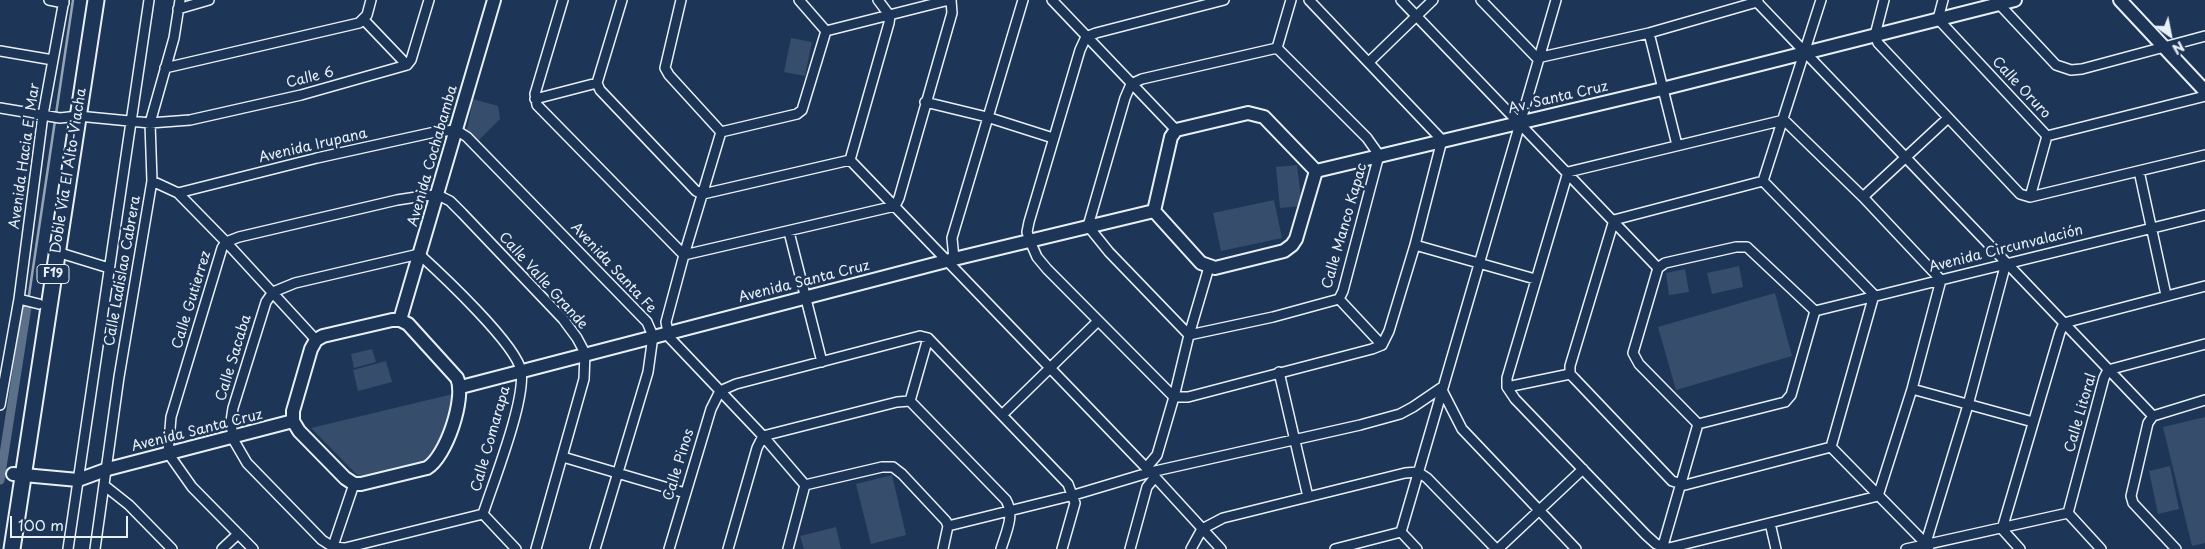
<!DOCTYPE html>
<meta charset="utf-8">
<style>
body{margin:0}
#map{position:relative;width:2205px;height:549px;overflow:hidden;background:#1d3557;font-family:"Playpen Sans",sans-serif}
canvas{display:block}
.north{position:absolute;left:2145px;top:10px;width:50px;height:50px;-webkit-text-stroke:4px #1d3557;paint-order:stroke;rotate:147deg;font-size:14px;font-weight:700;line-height:20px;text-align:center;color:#e8f1f8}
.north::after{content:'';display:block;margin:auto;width:18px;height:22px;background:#e8f1f8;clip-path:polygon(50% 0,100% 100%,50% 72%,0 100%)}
.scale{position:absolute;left:10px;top:516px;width:118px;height:22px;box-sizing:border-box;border:2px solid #e8f1f8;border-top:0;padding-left:6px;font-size:15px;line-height:18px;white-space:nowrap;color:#e8f1f8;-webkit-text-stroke:4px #1d3557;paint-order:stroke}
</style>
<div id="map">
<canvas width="2205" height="549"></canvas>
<div class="north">N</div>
<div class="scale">100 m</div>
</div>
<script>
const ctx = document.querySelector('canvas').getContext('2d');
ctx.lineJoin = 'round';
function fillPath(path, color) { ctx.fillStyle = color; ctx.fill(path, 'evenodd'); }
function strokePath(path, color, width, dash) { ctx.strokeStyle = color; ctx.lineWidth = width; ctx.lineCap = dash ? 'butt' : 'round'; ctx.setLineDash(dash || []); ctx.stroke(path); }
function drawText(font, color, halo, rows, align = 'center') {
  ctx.font = font + ' "Playpen Sans",sans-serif'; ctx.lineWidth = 5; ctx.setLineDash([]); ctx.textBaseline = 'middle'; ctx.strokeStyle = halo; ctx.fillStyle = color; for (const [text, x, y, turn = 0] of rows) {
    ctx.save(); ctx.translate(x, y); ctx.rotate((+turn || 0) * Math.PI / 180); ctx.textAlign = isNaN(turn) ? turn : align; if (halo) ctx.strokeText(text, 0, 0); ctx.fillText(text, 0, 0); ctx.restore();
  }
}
const green = new Path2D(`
 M 791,38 L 812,42 L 805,76 L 784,72 Z
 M 473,99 L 498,106 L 500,119 L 479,140 L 467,130 Z
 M 1297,165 L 1302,206 L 1280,208 L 1276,167 Z
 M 1274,200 L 1282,238 L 1221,251 L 1213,213 Z
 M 1739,266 L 1743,287 L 1712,294 L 1707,273 Z
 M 1685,269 L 1689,292 L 1669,295 L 1666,273 Z
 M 1775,293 L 1792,356 L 1676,390 L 1658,327 Z
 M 372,349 L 376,362 L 354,368 L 351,354 Z
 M 386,361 L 392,382 L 358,391 L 353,370 Z
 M 453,394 L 455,398 L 432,461 L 360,478 L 311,428 Z
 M 2205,417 L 2205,543 L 2192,546 L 2163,427 Z
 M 2170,466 L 2179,509 L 2158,514 L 2149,471 Z
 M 892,475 L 906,535 L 871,544 L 856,484 Z
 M 836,527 L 841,549 L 804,549 L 800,536 Z`);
const stream = new Path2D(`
 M 29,295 L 73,0`);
const canal = new Path2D(`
 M 0,480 L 27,307`);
const street = new Path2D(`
 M 49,0 L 64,3
 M 563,0 L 535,94 L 537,105 L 684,255 L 666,322 L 669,337 L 763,436 L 805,485
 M 622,0 L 597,83 L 600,90 L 696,191 L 703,194 L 850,160
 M 681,0 L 665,68 L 669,75 L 721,132 L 797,114 L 802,110 L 826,31 L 799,0
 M 1052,0 L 1176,130
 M 1401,0 L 1658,268
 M 1481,0 L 1537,58 L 1649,33 L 1757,2 L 1758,0
 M 1755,0 L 2153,416
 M 1884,0 L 1875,35 L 1878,43 L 2020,194 L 2030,197 L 2205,155
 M 1943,0 L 1938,19 L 2047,136 L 2205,96
 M 2000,0 L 1999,4 L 2056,65 L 2071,70 L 2082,69 L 2205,36
 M 178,9 L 209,0
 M 364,20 L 407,65
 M 826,31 L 949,0
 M 1649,33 L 1677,145
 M 1277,48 L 1291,0
 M 0,51 L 53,60
 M 1369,62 L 1433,0
 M 165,68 L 359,23 L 367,15 L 371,0
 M 535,99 L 597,83
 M 925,102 L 987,117 L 1053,138
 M 0,108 L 60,118 L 78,116 L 150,123 L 190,120 L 301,95 L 407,65 L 411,60 L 429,0
 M 1784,120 L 1863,197 L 1941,280 L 1912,389 L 1878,496 L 1669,548 L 1656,544 L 1646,535 L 1515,399 L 1507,387 L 1507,378 L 1568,172 Z
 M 721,132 L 684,255 L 895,206 L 899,198 L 952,13 L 951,0
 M 850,160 L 1155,477 L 1221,549
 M 850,160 L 889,23 L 890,16 L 878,0
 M 2139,171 L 2166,295
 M 152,181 L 178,193 L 226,242 L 316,340
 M 1763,181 L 1874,295 L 1831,447 L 1685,485 L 1672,481 L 1574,378 L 1570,374 L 1570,366 L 1614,220 Z
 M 1763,181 L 1821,0
 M 178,193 L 317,158 L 435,132 L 456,130 L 467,137 L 647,322 L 653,336 L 648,372 L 595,549
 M 1863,197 L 1948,118
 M 2030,197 L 2047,136
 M 789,232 L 822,362
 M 1415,245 L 1535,279
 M 1736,247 L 1747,247 L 1815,311 L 1791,395 L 1785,402 L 1698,424 L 1639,364 L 1633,353 L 1658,268 L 1665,263 Z
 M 57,252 L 109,268
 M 419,254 C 441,274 517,345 521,371 C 526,400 493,483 483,514 L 345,548 L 333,547 L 322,540 L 247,463 L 233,439 L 231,421 L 233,408 L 266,302 L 273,292 L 295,283 Z
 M 954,259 L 952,238 L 1023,0
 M 19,299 L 39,304
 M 1339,299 L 1382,345
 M 1815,311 L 2205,215
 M 1189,335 L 1273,317 L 1339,299 L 1343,291 L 1379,155 L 1367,138 L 1277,48
 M 1189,335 L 1109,252 L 1088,226 L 1125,98 L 1131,84 L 1142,79 L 1277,48
 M 1279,372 L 1308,497
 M 1507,387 L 1570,374
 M 1441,388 L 1462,429 L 1576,549
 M 1912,389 L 2033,422
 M 1174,397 L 1047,269 L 1037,257 L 1030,241 L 1027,232 L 1029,222 L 1080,50 L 1086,37 L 1096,33 L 1224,0
 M 1174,397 L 1189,335 L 1209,267
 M 910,401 L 928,338
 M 0,405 L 19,299 L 43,115 L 64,0
 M 1002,415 L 1098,321
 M 1831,447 L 1929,547
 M 563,457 L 685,493
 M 1146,468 L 1157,455 L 1174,397 L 1188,397 L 1372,349 L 1382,345 L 1389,331 L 1415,245 L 1442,140 L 1309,0
 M 105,486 L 129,505 L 172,549
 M 483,514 L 516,549
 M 1770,523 L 1776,549
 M 948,526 L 1074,495 L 1151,472 L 1360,425 L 1400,414 L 1413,407 L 1441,388
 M 1401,532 L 1556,0
 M 1401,532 L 1417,549
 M 68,549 L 149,0
 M 95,549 L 119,377 L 152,181 L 150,123 L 174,38 L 180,0
 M 222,549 L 238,534
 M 253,549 L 192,487 L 168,453 L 171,417 L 222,248 L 226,242 L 239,237 L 397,200 L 423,196 L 438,195 L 450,201 L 462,213 L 563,319 L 577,338 L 585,353 L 584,379 L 536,549
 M 332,549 L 354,484
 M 669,549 L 711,409 L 720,391 L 736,384 L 920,336 L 928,338 L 1068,484 L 1075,503 L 1062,549
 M 728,549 L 757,448 L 763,436 L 897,402 L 910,401 L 1006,500 C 1015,516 1006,532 1001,549
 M 788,549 L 805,485 L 882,467 L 893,467 L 902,474 L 946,521 L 948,526 L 943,549
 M 1130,549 L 1147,487 L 1155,477
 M 1191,549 L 1202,529 L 1223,518 L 1405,473 L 1418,472 L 1427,478 L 1496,549
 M 1335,549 L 1401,532
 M 1498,549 L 1583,469
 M 1662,549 L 1698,424
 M 1906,549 L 2068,513
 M 1924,549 L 1968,405 L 2006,263
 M 2020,549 L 2002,529 L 2060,332 L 2064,323 L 2205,286
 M 2101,549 L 2068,513 L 2104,378 L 2108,370 L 2205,344
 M 2176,549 L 2133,503 L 2131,496 L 2148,423 L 2153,416 L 2205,400`);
const secondary = new Path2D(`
 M 2120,0 L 2205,91
 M 1248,113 L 1264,117 L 1316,171 L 1296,239 L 1292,245 L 1284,251 L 1215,268 L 1201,263 L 1154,211 L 1171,137 L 1176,130 Z
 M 1316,171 L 1662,89 L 2015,0
 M 392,320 L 400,320 L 408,324 L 457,378 C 466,398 446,457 427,468 L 361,484 L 354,484 L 345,478 L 299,431 L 293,421 L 293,411 L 311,349 L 316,340 L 323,336 Z
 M 400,320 L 494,0
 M 461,387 L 954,259 L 1154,211
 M 13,474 L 78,480 L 108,469 L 293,421`);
const highway = new Path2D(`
 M 12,549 L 96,0`);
const shields = [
 [53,274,32]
];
const shieldNames = [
 ["F19",53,274]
];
const streetNames = [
 ["Calle 6",310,78,-14],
 ["Calle Oruro",2021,88,47],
 ["Av. Santa Cruz",1558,98,-13],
 ["Avenida Irupana",313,146,-13],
 ["Avenida Hacia El Mar",25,156,-82],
 ["Avenida Cochabamba",433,156,-74],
 ["Doble Vía El Alto-Viacha",69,171,-81],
 ["Calle Manco Kapac",1345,226,-74],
 ["Avenida Circunvalación",2006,249,-14],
 ["Avenida Santa Fe",613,268,47],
 ["Calle Ladislao Cabrera",123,271,-80],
 ["Calle Valle Grande",543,281,48],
 ["Avenida Santa Cruz",804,282,-14],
 ["Calle Gutierrez",192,300,-73],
 ["Calle Sacaba",234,358,-73],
 ["Calle Litoral",2081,413,-74],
 ["Avenida Santa Cruz",197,431,-14],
 ["Calle Comarapa",491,439,-74],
 ["Calle Pinos",679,465,-73]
];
fillPath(green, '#374d6c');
strokePath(stream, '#95a4b5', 2.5);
strokePath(canal, '#5d7089', 9);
strokePath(street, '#e8f1f8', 12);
strokePath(secondary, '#e8f1f8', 16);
strokePath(highway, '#e8f1f8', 19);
strokePath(street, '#1d3557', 9);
strokePath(secondary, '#1d3557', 12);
strokePath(highway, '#1d3557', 15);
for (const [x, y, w] of shields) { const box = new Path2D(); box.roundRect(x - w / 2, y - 9.5, w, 19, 4); ctx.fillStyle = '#1d3557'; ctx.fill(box); strokePath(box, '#e8f1f8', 1); }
drawText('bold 12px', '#e8f1f8', null, shieldNames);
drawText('14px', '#e8f1f8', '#1d3557', streetNames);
</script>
